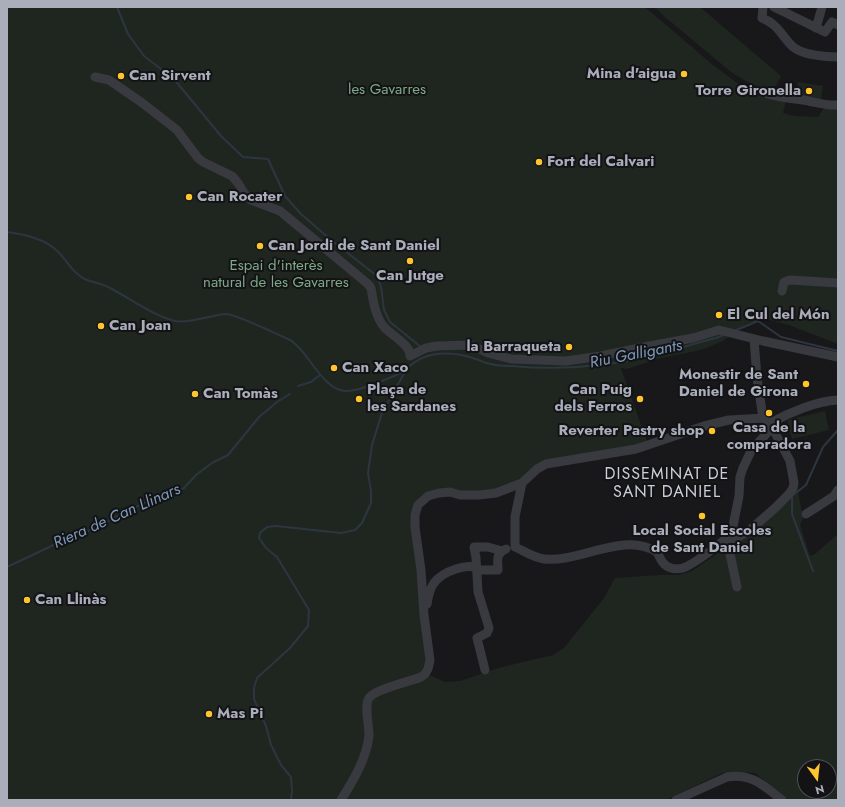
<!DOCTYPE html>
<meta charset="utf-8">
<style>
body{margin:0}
#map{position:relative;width:845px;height:807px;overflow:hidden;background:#18181b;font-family:Jost,sans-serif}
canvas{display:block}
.frame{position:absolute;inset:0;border:8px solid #aaaebb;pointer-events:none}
.north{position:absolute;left:797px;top:759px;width:40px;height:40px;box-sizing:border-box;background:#131316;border:1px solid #4f5158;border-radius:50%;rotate:165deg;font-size:11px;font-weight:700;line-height:16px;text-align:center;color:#aaaebb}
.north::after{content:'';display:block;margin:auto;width:14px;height:18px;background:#ffc52c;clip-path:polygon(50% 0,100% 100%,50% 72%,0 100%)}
</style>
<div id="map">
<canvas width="845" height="807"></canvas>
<div class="frame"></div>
<div class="north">N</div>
</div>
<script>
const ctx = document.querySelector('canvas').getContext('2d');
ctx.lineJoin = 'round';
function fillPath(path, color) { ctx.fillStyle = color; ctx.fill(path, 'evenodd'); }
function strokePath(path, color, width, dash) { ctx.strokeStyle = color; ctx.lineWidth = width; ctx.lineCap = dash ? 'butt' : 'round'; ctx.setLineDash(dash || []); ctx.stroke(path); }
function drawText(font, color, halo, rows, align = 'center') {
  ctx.font = font + ' Jost,sans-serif'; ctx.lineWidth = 4; ctx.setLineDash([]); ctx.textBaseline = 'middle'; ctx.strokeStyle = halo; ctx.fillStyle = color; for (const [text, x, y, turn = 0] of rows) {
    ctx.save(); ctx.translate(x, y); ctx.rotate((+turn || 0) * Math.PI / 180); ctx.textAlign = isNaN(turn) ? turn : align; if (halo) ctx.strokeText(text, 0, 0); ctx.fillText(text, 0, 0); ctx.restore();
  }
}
const green = new Path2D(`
 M 7,7 L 645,7 L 713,65 L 748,91 L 768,98 L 786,100 L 783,113 L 794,116 L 818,117 L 824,108 L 838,108 L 838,344 L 789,325 L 766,319 L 747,324 L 723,341 L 701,350 L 657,359 L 627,369 L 621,368 L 647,442 L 617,450 L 568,457 L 525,476 L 496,493 L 455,491 L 416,504 L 429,675 L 445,682 L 460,681 L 502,667 L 553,655 L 564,648 L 604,598 L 615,578 L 659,575 L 679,575 L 692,571 L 749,532 L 797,487 L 803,518 L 800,525 L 810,556 L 815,554 L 838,534 L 838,800 L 787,800 L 755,773 L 741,772 L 722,773 L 666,800 L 7,800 ZM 805,767 L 829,767 L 829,791 L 805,791 Z
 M 655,7 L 700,7 L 781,76 L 772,93 L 749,83 L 731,72 L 665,17 Z
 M 798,82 L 823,86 L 821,100 L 796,95 Z
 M 825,411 L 829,430 L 792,439 L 787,420 Z`);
const stream = new Path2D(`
 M 117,7 L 128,34 L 144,56 L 174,79 L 221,136 L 243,157 L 268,159 L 285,196 L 301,214 L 331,240 L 377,276 L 381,287 L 384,310 L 390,322 L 421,347
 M 7,232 C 23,234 42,238 55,249 C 67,259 72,274 87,280 C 95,283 103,284 110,288 C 131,299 152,315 175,321 C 189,324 211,315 226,314 C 236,314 276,334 288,339 C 307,348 322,390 345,391 C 358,392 392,377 405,371
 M 734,331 L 758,321 L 781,337 L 838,351
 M 298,386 L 311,382 L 320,375
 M 7,567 L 62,541 L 88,531 L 152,499 L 173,493 L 184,488 L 196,475 L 212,463 L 228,455 L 259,417 L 277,402 L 290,394
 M 813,571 L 792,514 L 792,496 L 806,485 L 823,447 L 838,430
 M 291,800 L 292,791 L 291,777 L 281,765 L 271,745 L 266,726 L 254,699 L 254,688 L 257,678 L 290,648 L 308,626 L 309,610 L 277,557 L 266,548 L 259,538 L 260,533 L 267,527 L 276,526 L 341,533 L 355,530 L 362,523 L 371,503 L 371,491 L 368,473 L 372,445 L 382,413 L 406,370 C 423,351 447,351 470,357 C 477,359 484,363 491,364 C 497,366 505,366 512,366 C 554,370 600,367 642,358 C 667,353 691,344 716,338 L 724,335`);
const minor = new Path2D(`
 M 763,7 L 762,18 C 779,25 780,34 792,46 C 801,55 826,57 838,57
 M 774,7 L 825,32 L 832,22 L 838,25
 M 816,28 L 822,7
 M 95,77 L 109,80 L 141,102 L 177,130 L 198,158 L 203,162 L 232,176 L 238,183 L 244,193 L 251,200 L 280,211 L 368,284 L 371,288 C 373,300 375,316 384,327 C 391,335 411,345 410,356 L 426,348 L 437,346 L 467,345 L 473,346 L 488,353 L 511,359 L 566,361 L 601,356 L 649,346 L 693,338 L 719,330 L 763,341 L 838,357
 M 768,94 C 780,98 791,98 803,100 C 815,102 826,106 838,105
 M 782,291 L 784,282 L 790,280 L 838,283
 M 754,339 L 757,378 L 763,418
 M 806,514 L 834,496 L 838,490
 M 724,540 L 737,538 L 750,530 L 774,509 L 788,495 L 793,488 L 794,483 L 790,461 L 773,429 L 771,423
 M 724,540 L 729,549 L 737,587
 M 515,547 C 524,551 534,558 544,559 C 580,563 623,531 657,552 C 660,558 663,566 671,568 C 674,569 679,569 683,568 C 694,564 726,541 732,531 L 739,496 L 740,477 L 743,468 L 751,451 L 767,433 L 771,423 C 790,412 817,401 838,400
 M 515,547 L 515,517 L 522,483
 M 427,604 C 428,598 430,588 434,583 C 442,572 469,561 480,570 L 498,570 C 498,560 495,554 506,549
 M 485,670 L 477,638 L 487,633 L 489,628 L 478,592 L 476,558 L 474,547 L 488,547 L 502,551
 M 341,800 C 353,781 367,758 369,735 C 369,725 364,705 369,698 C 375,689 409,682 421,677 L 425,674 L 428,669 L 430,660 L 424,615 L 421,570 L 415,527 L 415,515 L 418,505 L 428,496 L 439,493 L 450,492 L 460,495 L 479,495 L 496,493 L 522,483 L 537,469 L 546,464 L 636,449 L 704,426 L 729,420 L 763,418 L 771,423
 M 676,800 L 727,777 C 752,773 764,786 782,800`);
const markers = [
 [684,74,4,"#ffc52c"],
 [121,76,4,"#ffc52c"],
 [809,91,4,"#ffc52c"],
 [539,162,4,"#ffc52c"],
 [189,197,4,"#ffc52c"],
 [260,246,4,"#ffc52c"],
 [410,261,4,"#ffc52c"],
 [719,315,4,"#ffc52c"],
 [101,326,4,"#ffc52c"],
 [569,347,4,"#ffc52c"],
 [334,368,4,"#ffc52c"],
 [806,384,4,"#ffc52c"],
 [195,394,4,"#ffc52c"],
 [359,399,4,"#ffc52c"],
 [640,399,4,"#ffc52c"],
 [769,413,4,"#ffc52c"],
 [712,431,4,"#ffc52c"],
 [702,516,4,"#ffc52c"],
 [27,600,4,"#ffc52c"],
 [209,714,4,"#ffc52c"]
];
const poiNames = [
 ["Mina d'aigua",676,74,"right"],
 ["Can Sirvent",129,76],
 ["Torre Gironella",801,91,"right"],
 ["Fort del Calvari",547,162],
 ["Can Rocater",197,197],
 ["Can Jordi de Sant Daniel",268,246],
 ["Can Jutge",410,276,"center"],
 ["El Cul del Món",727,315],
 ["Can Joan",109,326],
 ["la Barraqueta",561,347,"right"],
 ["Can Xaco",342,368],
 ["Monestir de Sant",798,375,"right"],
 ["Daniel de Girona",798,392,"right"],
 ["Plaça de",367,390],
 ["les Sardanes",367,407],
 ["Can Puig",632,390,"right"],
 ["dels Ferros",632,407,"right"],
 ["Can Tomàs",203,394],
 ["Casa de la",769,428,"center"],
 ["compradora",769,445,"center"],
 ["Reverter Pastry shop",704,431,"right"],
 ["Local Social Escoles",702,531,"center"],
 ["de Sant Daniel",702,548,"center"],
 ["Can Llinàs",35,600],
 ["Mas Pi",217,714]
];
const parkNames = [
 ["les Gavarres",387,90],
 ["Espai d'interès",276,266],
 ["natural de les Gavarres",276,283]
];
const waterNames = [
 ["Riu Galligants",636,355,-11],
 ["Riera de Can Llinars",117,517,-24]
];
const neighbourhoodNames = [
 ["DISSEMINAT DE",667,475],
 ["SANT DANIEL",667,493]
];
fillPath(green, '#1e261f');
strokePath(stream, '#2d3640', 2);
strokePath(minor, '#393a40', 9);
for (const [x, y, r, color] of markers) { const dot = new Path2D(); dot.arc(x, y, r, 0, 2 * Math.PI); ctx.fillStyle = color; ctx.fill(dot); strokePath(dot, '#131316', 1.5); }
drawText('bold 15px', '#aaaebb', '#131316', poiNames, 'left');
drawText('15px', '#7fa884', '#131316', parkNames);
drawText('italic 16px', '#7e9ab9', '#131316', waterNames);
ctx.letterSpacing = '1px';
drawText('16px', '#cbcdd7', '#131316', neighbourhoodNames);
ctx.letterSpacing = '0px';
</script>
